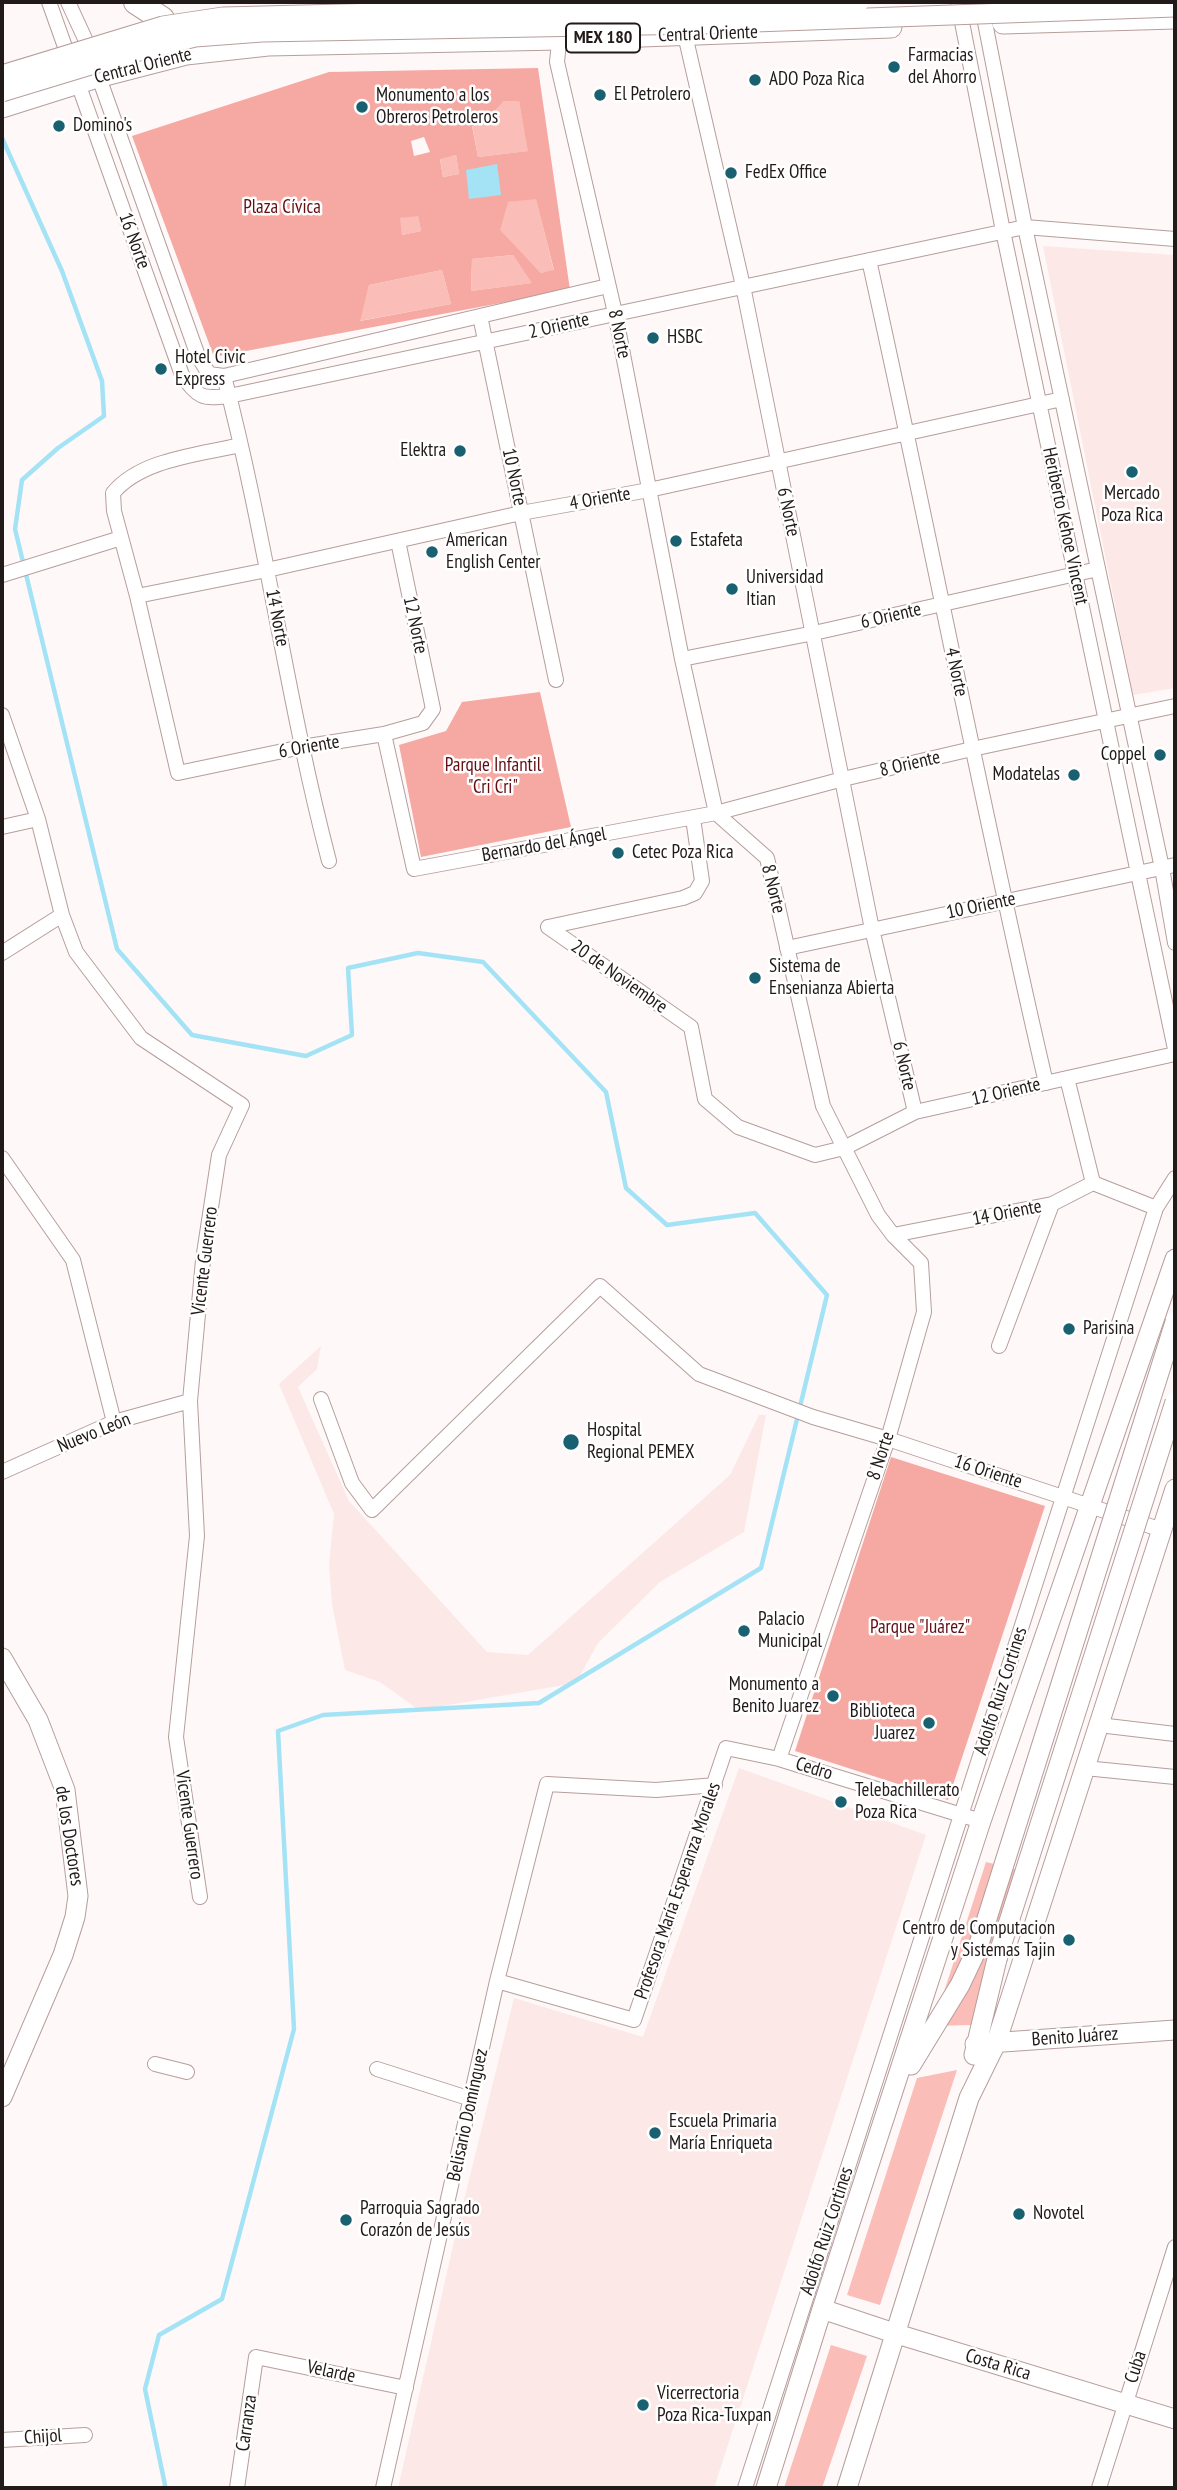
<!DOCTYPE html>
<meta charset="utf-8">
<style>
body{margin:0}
#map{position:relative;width:1177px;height:2490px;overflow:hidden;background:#fef9f8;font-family:"PT Sans Narrow",sans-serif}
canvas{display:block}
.frame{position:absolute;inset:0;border:4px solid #221919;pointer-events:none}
</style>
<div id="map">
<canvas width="1177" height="2490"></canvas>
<div class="frame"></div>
</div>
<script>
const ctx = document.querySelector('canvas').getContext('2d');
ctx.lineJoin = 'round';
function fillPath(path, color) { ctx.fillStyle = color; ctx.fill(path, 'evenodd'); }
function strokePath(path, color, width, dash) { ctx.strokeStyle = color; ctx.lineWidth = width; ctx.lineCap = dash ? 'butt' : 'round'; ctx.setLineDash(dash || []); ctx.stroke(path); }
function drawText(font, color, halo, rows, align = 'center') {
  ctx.font = font + ' "PT Sans Narrow",sans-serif'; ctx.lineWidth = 5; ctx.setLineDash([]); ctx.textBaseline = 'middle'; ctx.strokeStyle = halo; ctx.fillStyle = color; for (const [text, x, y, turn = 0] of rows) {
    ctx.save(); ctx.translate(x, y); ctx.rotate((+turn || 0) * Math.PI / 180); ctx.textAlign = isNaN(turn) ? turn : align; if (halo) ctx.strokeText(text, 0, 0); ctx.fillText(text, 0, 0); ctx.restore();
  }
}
const built = new Path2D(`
 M 1043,246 L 1175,255 L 1175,688 L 1133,695 Z
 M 321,1346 L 317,1369 L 298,1387 L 349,1501 L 487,1652 L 528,1655 L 730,1475 L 759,1415 L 766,1415 L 744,1532 L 660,1582 L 598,1643 L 576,1683 L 419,1710 L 380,1682 L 345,1670 L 332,1604 L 329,1565 L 334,1514 L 279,1384 Z
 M 739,1768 L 926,1835 L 714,2488 L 398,2488 L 457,2228 L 514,1998 L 643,2037 Z`);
const green = new Path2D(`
 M 504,101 L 519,101 L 529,151 L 478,157 L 472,125 L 493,122 L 495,111 Z
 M 456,155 L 459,174 L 443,177 L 440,158 Z
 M 536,198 L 554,271 L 541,273 L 499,230 L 507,202 Z
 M 418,215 L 421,231 L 402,235 L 399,218 Z
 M 513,255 L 533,283 L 471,291 L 472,259 Z
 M 442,270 L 451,304 L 359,321 L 369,285 Z
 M 986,1862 L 1023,1871 L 972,2025 L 933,2026 Z
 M 957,2070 L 880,2305 L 847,2295 L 917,2078 Z
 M 831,2345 L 867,2356 L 822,2488 L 784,2488 Z`);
const forest = new Path2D(`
 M 538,68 L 570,290 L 214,357 L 132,136 L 329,72 ZM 504,101 L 519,101 L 528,151 L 478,157 L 472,126 L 493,122 L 495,111 ZM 424,137 L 430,152 L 414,156 L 411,141 ZM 456,155 L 459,174 L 443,177 L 440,159 ZM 536,199 L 554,270 L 541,273 L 500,230 L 508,202 ZM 418,216 L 421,231 L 402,235 L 400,218 ZM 513,255 L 532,283 L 471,291 L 472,259 ZM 442,270 L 451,304 L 360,321 L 369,285 Z
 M 540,692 L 571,827 L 421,857 L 399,745 L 446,731 L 462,702 Z
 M 891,1457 L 1045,1506 L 948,1800 L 795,1751 Z`);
const water = new Path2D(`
 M 497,164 L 501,195 L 469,199 L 466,170 Z`);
const stream = new Path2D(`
 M 2,138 L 62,271 L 102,381 L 104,416 L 58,448 L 22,480 L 15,529 L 117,949 L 192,1035 L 306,1056 L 352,1035 L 348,968 L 418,953 L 483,962 L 606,1092 L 626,1188 L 667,1225 L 755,1213 L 827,1295 L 761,1568 L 539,1703 L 323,1715 L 278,1731 L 294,2029 L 222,2299 L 159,2335 L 145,2389 L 165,2485 L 164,2488`);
const street = new Path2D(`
 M 49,2 L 182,375 C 199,398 201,399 229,396 L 1025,227 L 1175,239
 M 68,2 L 86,41 L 198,356 L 209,374 L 224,376 L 608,286
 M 958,2 L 1003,231 L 1175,1049
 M 981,2 L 1025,227 L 1162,868 L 1175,943
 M 560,32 L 557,62 L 615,313 L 682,659 L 716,813 L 767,858 L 823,1106 L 878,1215 L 893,1235 L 921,1263 L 924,1312 L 888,1439 L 779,1759
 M 685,35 L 743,286 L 872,929 L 915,1112
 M 869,260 C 930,534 982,809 1046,1083
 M 480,316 L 556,680
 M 224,376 C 266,536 287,701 329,861
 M 240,445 C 199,455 141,459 113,493 L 114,511 L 137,596 L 178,773 L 302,747 L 384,734 L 423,723 L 433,709 L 398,541
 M 2,575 L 121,538
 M 137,596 L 267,570 L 521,513 L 649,490 L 1062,399
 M 682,659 L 814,633 L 1098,569
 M 2,715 L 38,819 L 62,915 L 76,952 L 141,1038 L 242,1105 L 219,1155 L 203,1260 L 190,1401 L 197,1536 L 176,1737 L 200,1897
 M 384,734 L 414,869 L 716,813 L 843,779 L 972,749 L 1175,706
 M 2,827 L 38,819
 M 548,927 L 691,1027 L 705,1099 L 738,1127 L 815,1155 L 844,1148 L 915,1112 L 1175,1054
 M 548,927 L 683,898 L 695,893 L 702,881 L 693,818
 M 787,948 L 1175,865
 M 2,953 L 62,915
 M 1067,1078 L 1093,1183
 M 2,1158 L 73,1260 L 114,1422
 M 893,1235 L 1052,1204 L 1093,1183 L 1156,1208
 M 999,1346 L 1052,1204
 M 321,1399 L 352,1483 L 372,1510 L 600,1286 L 699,1374 L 813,1417 L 888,1439 L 1162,1530
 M 2,1472 L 114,1422 L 190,1401
 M 1099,1725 L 1175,1734
 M 1085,1768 L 1175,1777
 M 497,1981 L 634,2020 L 726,1748 L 779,1759 L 981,1821
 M 155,2064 L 187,2072
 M 377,2069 L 471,2099
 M 2,2440 L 85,2435
 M 237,2488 L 256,2357 L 406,2388
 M 383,2488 L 497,1981 L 547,1784 L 656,1790 L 715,1785
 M 745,2488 L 1156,1208 L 1175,1178
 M 1099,2488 L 1175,2247`);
const secondary = new Path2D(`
 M 2,1658 L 38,1720 L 65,1790 L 78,1896 L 75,1917 L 63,1955 L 2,2097
 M 975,2044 L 1175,2030
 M 974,2055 L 997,1959
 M 911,2065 L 960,1985 L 978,1947
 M 822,2309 L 897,2334 L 1175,2419
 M 766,2488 L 822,2309 L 981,1821 L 1175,1259
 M 847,2488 L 969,2098 L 996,2043 L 1175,1489`);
const primary = new Path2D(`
 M 1003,23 L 1175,18
 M 2,107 L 97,77 L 186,54 L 268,45 L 559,39 L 891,27`);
const highway = new Path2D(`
 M 136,2 L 162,19`);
const secondaryBridge = new Path2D(`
 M 2,92 L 127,54 L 195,37 L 262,32 L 699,24 L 1175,7
 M 978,1947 L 1175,1322
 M 997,1959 L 1175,1402`);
const primaryBridge = new Path2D(`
 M 2,76 L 163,27 L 223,18 L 858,2`);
const markers = [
 [894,67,7,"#196070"],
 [755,80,7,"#196070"],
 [600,95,7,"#196070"],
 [362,107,7,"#196070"],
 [59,126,7,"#196070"],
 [731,173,7,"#196070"],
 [653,338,7,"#196070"],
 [161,369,7,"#196070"],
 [460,451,7,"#196070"],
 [1132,472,7,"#196070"],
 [676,541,7,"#196070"],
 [432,552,7,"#196070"],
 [732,589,7,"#196070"],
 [1160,755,7,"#196070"],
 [1074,775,7,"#196070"],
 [618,853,7,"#196070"],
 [755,978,7,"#196070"],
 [1069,1329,7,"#196070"],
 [571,1442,9,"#196070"],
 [744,1631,7,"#196070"],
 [833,1696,7,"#196070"],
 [929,1723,7,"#196070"],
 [841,1802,7,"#196070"],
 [1069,1940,7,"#196070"],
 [655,2133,7,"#196070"],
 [1019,2214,7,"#196070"],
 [346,2220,7,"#196070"],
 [643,2405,7,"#196070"]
];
const shields = [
 [603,38,74]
];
const shieldNames = [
 ["MEX 180",603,38]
];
const streetNames = [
 ["Central Oriente",708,34,-2],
 ["Central Oriente",143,66,-14],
 ["16 Norte",134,241,70],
 ["2 Oriente",559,326,-13],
 ["8 Norte",619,334,78],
 ["10 Norte",514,477,78],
 ["4 Oriente",600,499,-10],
 ["6 Norte",788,512,78],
 ["Heriberto Kehoe Vincent",1065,526,78],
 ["6 Oriente",891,616,-13],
 ["14 Norte",277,618,79],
 ["12 Norte",415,625,78],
 ["4 Norte",956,672,78],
 ["6 Oriente",309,747,-10],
 ["8 Oriente",910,764,-13],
 ["Bernardo del Ángel",544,845,-10],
 ["8 Norte",773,889,76],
 ["10 Oriente",981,906,-12],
 ["20 de Noviembre",619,977,35],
 ["6 Norte",904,1066,77],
 ["12 Oriente",1006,1092,-13],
 ["14 Oriente",1007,1213,-11],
 ["Vicente Guerrero",205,1261,-83],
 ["Nuevo León",94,1433,-22],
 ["8 Norte",881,1456,-72],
 ["16 Oriente",988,1472,18],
 ["Adolfo Ruiz Cortines",1001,1691,-72],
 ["Cedro",814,1769,17],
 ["Vicente Guerrero",189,1825,82],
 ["de los Doctores",69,1836,81],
 ["Profesora María Esperanza Morales",678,1891,-71],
 ["Benito Juárez",1075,2037,-4],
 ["Belisario Domínguez",468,2115,-78],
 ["Adolfo Ruiz Cortines",827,2231,-72],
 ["Costa Rica",998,2365,17],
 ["Cuba",1136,2367,-72],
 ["Velarde",331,2372,12],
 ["Carranza",247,2423,-82],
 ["Chijol",43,2437,-4]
];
const poiNames = [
 ["Farmacias",908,56],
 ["del Ahorro",908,78],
 ["ADO Poza Rica",769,80],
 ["El Petrolero",614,95],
 ["Monumento a los",376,96],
 ["Obreros Petroleros",376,118],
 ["Domino's",73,126],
 ["FedEx Office",745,173],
 ["HSBC",667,338],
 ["Hotel Civic",175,358],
 ["Express",175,380],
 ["Elektra",446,451,"right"],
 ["Mercado",1132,494,"center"],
 ["Poza Rica",1132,516,"center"],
 ["American",446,541],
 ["English Center",446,563],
 ["Estafeta",690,541],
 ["Universidad",746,578],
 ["Itian",746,600],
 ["Coppel",1146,755,"right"],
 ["Modatelas",1060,775,"right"],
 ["Cetec Poza Rica",632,853],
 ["Sistema de",769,967],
 ["Ensenianza Abierta",769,989],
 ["Parisina",1083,1329],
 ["Hospital",587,1431],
 ["Regional PEMEX",587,1453],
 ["Palacio",758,1620],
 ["Municipal",758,1642],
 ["Monumento a",819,1685,"right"],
 ["Benito Juarez",819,1707,"right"],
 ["Biblioteca",915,1712,"right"],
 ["Juarez",915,1734,"right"],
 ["Telebachillerato",855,1791],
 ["Poza Rica",855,1813],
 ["Centro de Computacion",1055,1929,"right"],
 ["y Sistemas Tajin",1055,1951,"right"],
 ["Escuela Primaria",669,2122],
 ["María Enriqueta",669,2144],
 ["Parroquia Sagrado",360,2209],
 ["Corazón de Jesús",360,2231],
 ["Novotel",1033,2214],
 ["Vicerrectoria",657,2394],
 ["Poza Rica-Tuxpan",657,2416]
];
const parkNames = [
 ["Plaza Cívica",282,208],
 ["Parque Infantil",493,766],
 ["\"Cri Cri\"",493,788],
 ["Parque \"Juárez\"",920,1628]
];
fillPath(built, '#fce8e6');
fillPath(green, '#fbbdb7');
fillPath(forest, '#f6a8a2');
fillPath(water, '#a3e3f5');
strokePath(stream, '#a3e3f5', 4.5);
strokePath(street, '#b69e9c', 16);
strokePath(secondary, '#b69e9c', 21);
strokePath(primary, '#b69e9c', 23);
strokePath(highway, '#b69e9c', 26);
strokePath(street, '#fff', 14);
strokePath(secondary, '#fff', 19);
strokePath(primary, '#fff', 21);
strokePath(highway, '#fff', 24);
strokePath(secondaryBridge, '#b69e9c', 21, []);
strokePath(primaryBridge, '#b69e9c', 23, []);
strokePath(secondaryBridge, '#fff', 19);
strokePath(primaryBridge, '#fff', 21);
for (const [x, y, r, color] of markers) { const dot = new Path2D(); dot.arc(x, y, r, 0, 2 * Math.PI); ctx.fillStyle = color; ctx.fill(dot); strokePath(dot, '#fff', 2.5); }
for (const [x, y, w] of shields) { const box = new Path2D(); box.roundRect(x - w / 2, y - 14.5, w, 29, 5); ctx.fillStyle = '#fff'; ctx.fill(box); strokePath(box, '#221919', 2); }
drawText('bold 18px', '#221919', null, shieldNames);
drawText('19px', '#221919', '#fff', streetNames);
drawText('19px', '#221919', '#fff', poiNames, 'left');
drawText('19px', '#630e13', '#fff', parkNames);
</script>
